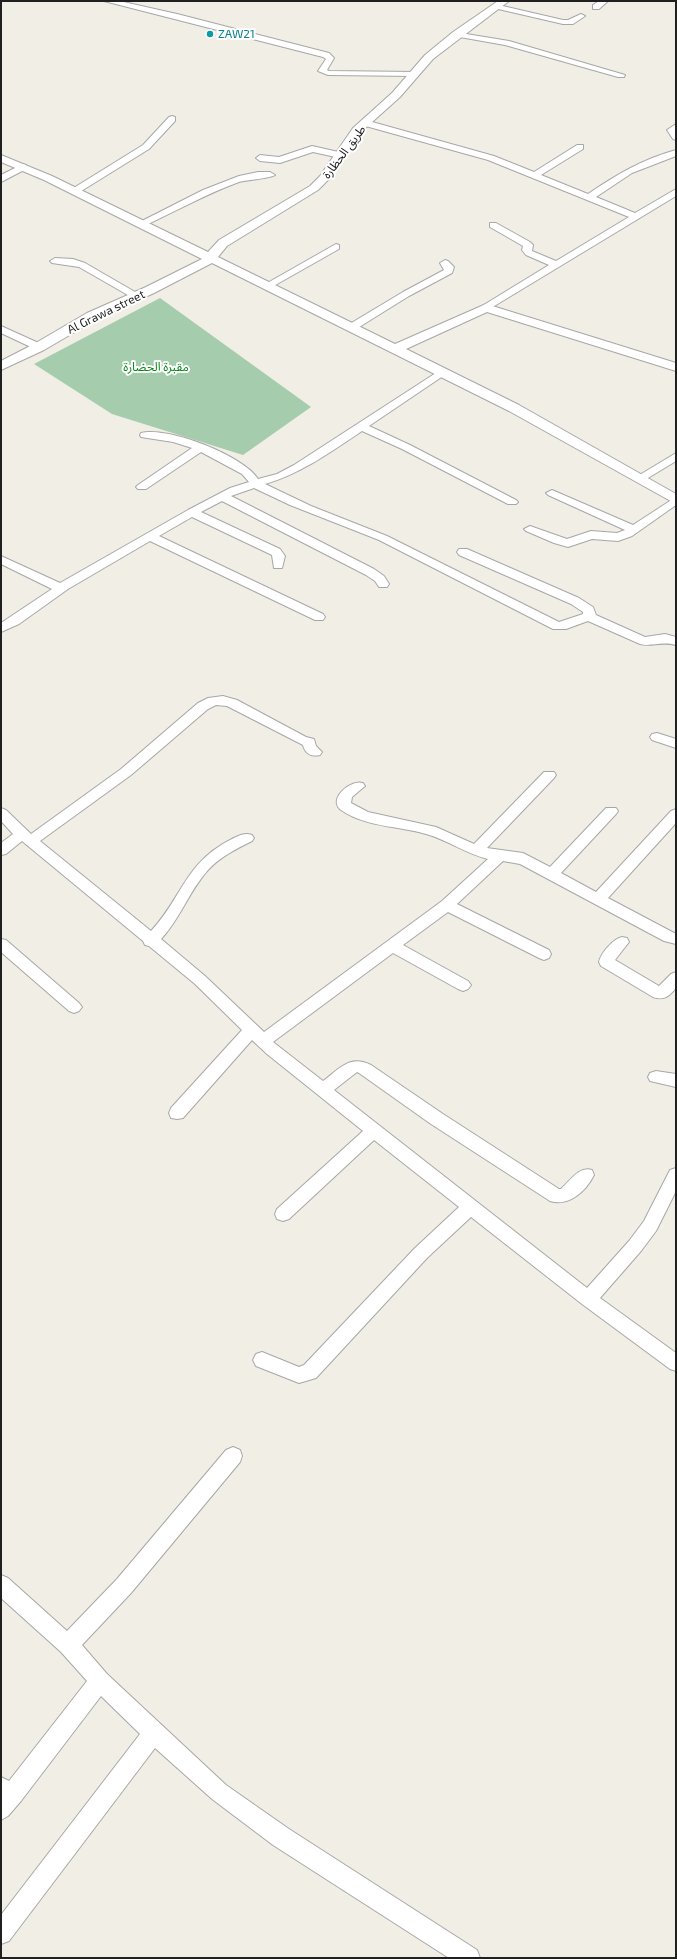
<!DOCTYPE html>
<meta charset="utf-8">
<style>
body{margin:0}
#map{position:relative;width:677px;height:1959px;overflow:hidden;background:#f1eee5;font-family:"Exo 2",sans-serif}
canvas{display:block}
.frame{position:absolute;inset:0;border:2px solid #202020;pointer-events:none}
</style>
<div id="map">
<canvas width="677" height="1959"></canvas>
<div class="frame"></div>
</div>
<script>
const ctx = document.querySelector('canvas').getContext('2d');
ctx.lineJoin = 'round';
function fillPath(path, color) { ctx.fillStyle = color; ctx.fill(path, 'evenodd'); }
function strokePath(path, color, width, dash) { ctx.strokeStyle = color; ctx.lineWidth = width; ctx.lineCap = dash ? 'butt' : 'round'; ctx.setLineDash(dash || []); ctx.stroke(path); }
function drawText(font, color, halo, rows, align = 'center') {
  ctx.font = font + ' "Exo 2","Noto Sans Arabic",sans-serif'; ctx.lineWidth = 4; ctx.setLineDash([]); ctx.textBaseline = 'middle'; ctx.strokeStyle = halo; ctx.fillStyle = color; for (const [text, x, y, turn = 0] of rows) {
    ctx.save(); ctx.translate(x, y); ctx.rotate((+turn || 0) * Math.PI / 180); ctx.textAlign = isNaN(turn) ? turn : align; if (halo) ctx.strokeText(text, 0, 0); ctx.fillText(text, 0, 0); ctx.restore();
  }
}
const cemetery = new Path2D(`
 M 160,298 L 311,407 L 243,455 L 112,414 L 34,364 Z`);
const minor = new Path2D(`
 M 104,1 L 119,1 L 177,14 L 329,53 L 334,58 L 327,70 L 329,71 L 415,72 L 419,74 L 415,76 L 328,75 L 318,71 L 326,59 L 323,57 Z
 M 599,1 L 608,1 L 599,9 L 593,9 L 593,5 Z
 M 494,4 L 563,20 L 568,20 L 581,14 L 585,16 L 573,24 L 563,24 L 494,8 Z
 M 454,32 L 509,41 L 625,75 L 624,77 L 618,77 L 505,45 L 454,36 Z
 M 172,116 L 175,117 L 175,121 L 149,149 L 78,193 L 72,193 L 72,189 L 143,145 L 169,117 Z
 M 365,120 L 494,156 L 534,172 L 577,145 L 583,145 L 583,149 L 541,175 L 588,194 C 616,175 643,159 676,150 L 676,156 L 632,173 L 596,197 L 635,213 L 676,189 L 676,196 L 486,311 L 482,310 L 481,308 L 482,306 L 549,265 L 526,255 L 522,250 L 523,246 L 490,227 L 490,223 L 496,223 L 530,242 L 533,245 L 532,251 L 556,261 L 629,217 L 488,160 L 362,125 L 361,123 Z
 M 676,124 L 676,140 L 673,139 L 667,130 Z
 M 312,146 L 343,153 L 344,155 L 340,158 L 313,152 L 280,163 L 260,161 L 256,158 L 260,155 L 279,157 Z
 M 23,164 L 26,165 L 26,169 L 1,182 L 1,175 Z
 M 258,172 L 270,172 L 275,175 C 272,178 247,180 239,182 C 206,194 176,211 144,226 L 141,227 L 136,224 L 203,190 L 239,176 Z
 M 336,244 L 339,245 L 339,249 L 270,288 L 267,289 L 262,286 Z
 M 55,258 L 73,259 L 85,263 L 142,296 L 141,298 L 133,298 L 79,267 L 52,263 L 50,261 Z
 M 445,260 L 448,261 L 454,267 L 452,273 L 409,296 L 356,329 L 348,329 L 347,327 L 348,325 L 403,292 L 444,270 L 440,263 Z
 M 1,326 L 43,345 L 44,347 L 39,350 L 35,349 L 1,333 Z
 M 442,369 L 446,370 L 447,372 L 446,374 L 369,426 L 410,445 L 516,500 L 518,502 L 516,504 L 508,504 L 402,449 L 362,431 C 331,452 300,474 265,484 L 311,506 L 387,536 L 559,622 L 583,614 L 583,612 L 571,604 L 459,555 L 457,552 L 459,549 L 467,549 L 579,598 L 593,607 L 596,615 L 645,637 L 665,634 L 676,637 L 676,645 C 661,641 651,647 640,644 L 588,621 L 566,629 L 553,629 L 379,540 L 290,505 L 254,488 L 231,496 L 374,569 L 384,576 L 389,584 L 387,587 L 379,587 L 375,581 L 366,575 L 222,501 L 201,512 L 280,549 L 285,556 L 282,568 L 274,568 L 272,555 L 192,517 L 159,536 L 323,614 L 325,617 L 323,620 L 315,620 L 150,541 L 68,589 L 19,624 L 1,632 L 1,623 L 52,589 L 1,564 L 1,556 L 60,583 L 188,510 L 230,488 L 249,482 L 242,474 L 201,452 L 146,489 L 138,489 L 136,487 L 138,485 L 192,448 L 173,442 L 141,437 L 140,435 L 141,433 C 168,426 244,456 258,479 L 277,474 L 294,465 Z
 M 676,453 L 676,461 L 643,481 L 639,482 L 633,479 Z
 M 552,490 L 633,525 L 676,497 L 676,505 L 632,536 L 618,541 L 592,539 L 568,547 L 554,543 L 526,531 L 524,529 L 530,526 L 567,539 L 591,531 L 617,533 L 625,530 L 548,495 L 546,493 Z
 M 223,696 L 237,700 L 306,737 L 314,739 L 316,746 L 322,752 L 320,755 C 312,757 305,754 303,745 L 227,706 L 216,705 L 208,709 L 131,775 L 40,841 L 151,931 C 183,897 184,863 232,839 C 238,836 244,832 252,835 L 254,838 L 252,841 C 236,849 220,857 208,870 C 189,891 180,919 161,939 L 205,976 L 264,1032 L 442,901 L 488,859 C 466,854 448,840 426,834 C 399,826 365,827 341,810 C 327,799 351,779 363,783 L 365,786 L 352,797 L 351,803 L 368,812 L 436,827 L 474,844 L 544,772 L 554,772 L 556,775 L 554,778 L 487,848 L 523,853 L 550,867 L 606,808 L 616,808 L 618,811 L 616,814 L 561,873 L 596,892 L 671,811 L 676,809 L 676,823 L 608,898 L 676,934 L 676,944 L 664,941 L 520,864 L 503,861 L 457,904 L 549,950 L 551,954 L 549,958 L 544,960 L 539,958 L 448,912 L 403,945 L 468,981 L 471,985 L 468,989 L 463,991 L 458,989 L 393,953 L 273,1042 L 323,1081 C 339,1069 350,1054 371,1065 L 443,1114 L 559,1189 L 561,1189 C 570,1181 579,1166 592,1170 L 594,1175 C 586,1191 569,1207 550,1201 L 431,1124 L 359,1073 L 357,1072 L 334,1090 L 587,1288 L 629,1241 L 644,1221 L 670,1170 L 676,1168 L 676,1191 L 656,1231 L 641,1251 L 600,1298 L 676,1353 L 676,1371 L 670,1369 L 582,1304 L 471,1217 L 427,1258 L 316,1378 L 299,1383 L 256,1366 L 253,1360 L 256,1354 L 262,1352 L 299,1367 L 304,1365 L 415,1248 L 459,1207 L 374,1140 L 289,1219 L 283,1221 L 277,1219 L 275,1214 L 277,1209 L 363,1131 L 267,1054 L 252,1040 L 183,1118 L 177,1119 L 171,1118 L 169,1113 L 171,1108 L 242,1030 L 195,984 L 149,946 L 145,945 L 143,941 L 22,841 L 6,854 L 1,855 L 1,843 L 13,834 L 1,821 L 1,808 L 6,810 L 31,834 L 121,769 L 198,703 L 208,698 Z
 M 657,733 L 676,739 L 676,748 L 652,740 L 650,737 L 652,734 Z
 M 622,937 L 627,938 L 629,942 L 615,960 L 659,986 L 671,974 L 676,972 L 676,988 C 669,996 664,1001 653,997 L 601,966 L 599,962 C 601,953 613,939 622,937 Z
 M 1,939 L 6,940 L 79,1003 L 82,1007 L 79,1011 L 74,1013 L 69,1011 L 1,952 Z
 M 656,1071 L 676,1074 L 676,1087 L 650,1081 L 648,1077 L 650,1073 Z
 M 233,1447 L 240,1450 L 242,1456 L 240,1462 L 131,1593 L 82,1645 L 107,1674 L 226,1785 L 289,1829 L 477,1950 L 480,1958 L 449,1958 L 273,1845 L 212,1799 L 155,1748 L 9,1941 L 1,1944 L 1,1915 L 140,1734 L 101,1696 L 21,1801 L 8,1816 L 1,1820 L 1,1777 L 9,1781 L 87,1681 L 61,1652 L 1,1598 L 1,1575 L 8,1578 L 67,1631 L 117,1579 L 226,1450 Z`);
const tertiary = new Path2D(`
 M 498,1 L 509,1 L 433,59 L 400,97 L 361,132 L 328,180 L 318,190 L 227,246 L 218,257 L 395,344 L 486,304 L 676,363 L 676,371 L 487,312 L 406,349 L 519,405 L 676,494 L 676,504 L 509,411 L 212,263 L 154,293 L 97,319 L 44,350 L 1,370 L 1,361 L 34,344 L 87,313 L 146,287 L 202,259 L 44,180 L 1,162 L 1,155 L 52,176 L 208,252 L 219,240 L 310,186 L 320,176 L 353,128 L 392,93 L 425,55 L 453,32 Z`);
const markers = [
 [210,34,4,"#0f9aa8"]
];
const farCulturenames = [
 ["ZAW21",218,34]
];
const farStreetnames = [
 ["طريق الحظارة",344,152,-53],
 ["Al Grawa street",106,312,-26]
];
const farParknames = [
 ["مقبرة الحضارة",156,367]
];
fillPath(cemetery, '#a4ccad');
strokePath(minor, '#a7a7a7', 2);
strokePath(tertiary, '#a7a7a7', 2);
fillPath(minor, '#fff');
fillPath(tertiary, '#fff');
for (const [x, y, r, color] of markers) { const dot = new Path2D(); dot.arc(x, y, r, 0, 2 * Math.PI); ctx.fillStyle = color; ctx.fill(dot); strokePath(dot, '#fff', 1.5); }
drawText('12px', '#0d838f', '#fff', farCulturenames, 'left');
drawText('12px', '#202020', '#fff', farStreetnames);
drawText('12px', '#028915', '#fff', farParknames);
</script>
